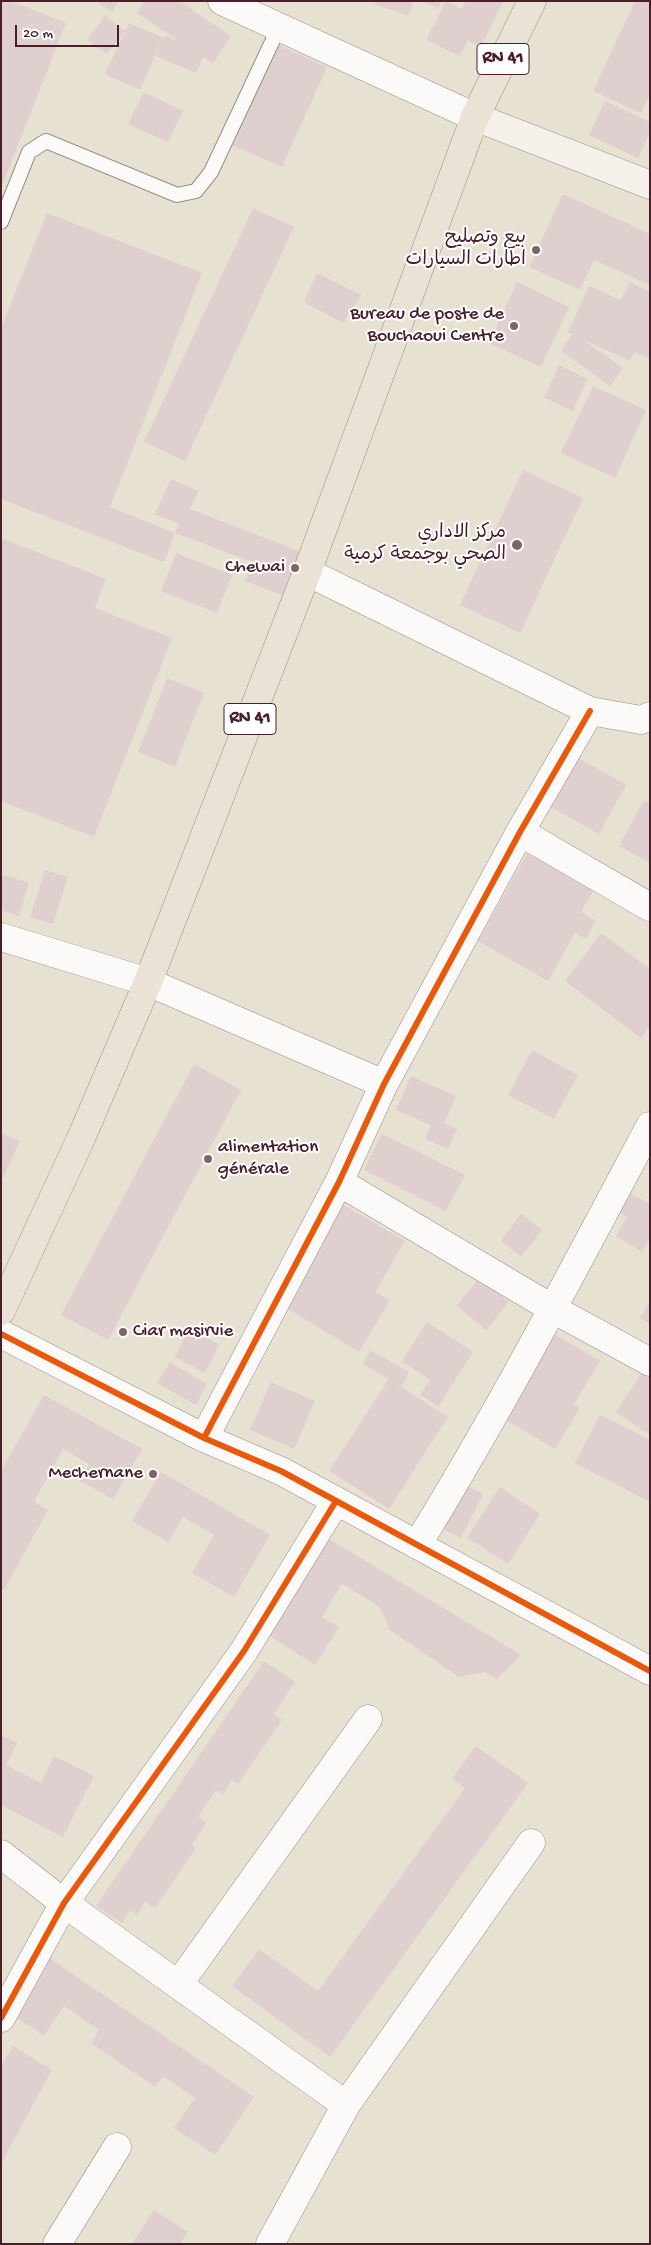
<!DOCTYPE html>
<meta charset="utf-8">
<style>
body{margin:0}
#map{position:relative;width:651px;height:2245px;overflow:hidden;background:#e7e1d2;font-family:"Gochi Hand",sans-serif}
canvas{display:block}
.frame{position:absolute;inset:0;border:2px solid #4a1f2b;pointer-events:none}
.scale{position:absolute;left:15px;top:25px;width:104px;height:22px;box-sizing:border-box;border:2px solid #4a1f2b;border-top:0;padding-left:6px;font-size:15px;line-height:18px;white-space:nowrap;color:#4a1f2b;-webkit-text-stroke:4px #fff;paint-order:stroke}
</style>
<div id="map">
<canvas width="651" height="2245"></canvas>
<div class="frame"></div>
<div class="scale">20 m</div>
</div>
<script>
const ctx = document.querySelector('canvas').getContext('2d');
ctx.lineJoin = 'round';
function fillPath(path, color) { ctx.fillStyle = color; ctx.fill(path, 'evenodd'); }
function strokePath(path, color, width, dash) { ctx.strokeStyle = color; ctx.lineWidth = width; ctx.lineCap = dash ? 'butt' : 'round'; ctx.setLineDash(dash || []); ctx.stroke(path); }
function drawText(font, color, halo, rows, align = 'center') {
  ctx.font = font + ' "Gochi Hand","Playpen Sans Arabic",sans-serif'; ctx.lineWidth = 4; ctx.setLineDash([]); ctx.textBaseline = 'middle'; ctx.strokeStyle = halo; ctx.fillStyle = color; for (const [text, x, y, turn = 0] of rows) {
    ctx.save(); ctx.translate(x, y); ctx.rotate((+turn || 0) * Math.PI / 180); ctx.textAlign = isNaN(turn) ? turn : align; if (halo) ctx.strokeText(text, 0, 0); ctx.fillText(text, 0, 0); ctx.restore();
  }
}
const building = new Path2D(`
 M 1,1 L 11,1 L 66,23 L 1,188 Z
 M 96,1 L 119,1 L 112,12 Z
 M 145,1 L 179,1 L 231,36 L 213,63 L 203,57 L 196,73 L 156,56 L 162,40 L 140,90 L 105,74 L 129,23 L 164,38 L 165,35 L 179,41 L 137,13 Z
 M 376,1 L 413,1 L 408,16 L 375,4 Z
 M 421,1 L 441,1 L 439,8 Z
 M 446,1 L 462,9 L 465,1 L 503,1 L 481,47 L 468,40 L 460,56 L 426,40 Z
 M 635,1 L 650,1 L 650,94 L 641,113 L 593,91 Z
 M 105,16 L 125,31 L 107,54 L 87,40 Z
 M 278,45 L 327,67 L 282,167 L 232,145 Z
 M 144,92 L 183,111 L 168,142 L 128,124 Z
 M 605,101 L 650,122 L 650,132 L 638,158 L 589,135 Z
 M 563,194 L 650,234 L 650,285 L 594,260 L 580,290 L 529,267 Z
 M 253,208 L 294,227 L 185,461 L 144,442 Z
 M 47,213 L 202,273 L 110,507 L 175,533 L 164,562 L 1,499 L 1,328 Z
 M 317,273 L 361,295 L 343,323 L 304,302 Z
 M 517,282 L 569,307 L 541,367 L 489,343 Z
 M 630,282 L 650,292 L 650,359 L 634,352 L 630,361 L 582,339 L 623,368 L 610,386 L 561,351 L 572,334 L 568,332 L 589,286 L 621,300 Z
 M 559,365 L 587,379 L 573,411 L 544,398 Z
 M 593,386 L 646,410 L 615,478 L 561,453 Z
 M 523,470 L 583,498 L 520,633 L 460,605 Z
 M 171,479 L 198,491 L 190,509 L 304,553 L 287,597 L 245,581 L 253,562 L 175,533 L 179,524 L 155,514 Z
 M 1,538 L 106,579 L 95,608 L 172,638 L 94,837 L 1,801 Z
 M 176,553 L 232,575 L 217,613 L 161,591 Z
 M 167,678 L 204,693 L 175,767 L 138,752 Z
 M 579,758 L 626,785 L 599,834 L 551,807 Z
 M 644,800 L 650,803 L 650,863 L 619,846 Z
 M 528,852 L 594,890 L 581,912 L 596,921 L 586,939 L 575,933 L 548,981 L 478,941 Z
 M 45,870 L 68,877 L 53,924 L 30,917 Z
 M 1,874 L 29,883 L 19,916 L 1,910 Z
 M 601,933 L 650,969 L 650,1026 L 641,1038 L 565,981 Z
 M 532,1050 L 578,1075 L 554,1119 L 508,1095 Z
 M 194,1064 L 241,1090 L 108,1340 L 61,1315 Z
 M 411,1076 L 456,1096 L 444,1123 L 457,1129 L 448,1149 L 425,1139 L 431,1125 L 396,1110 Z
 M 1,1133 L 20,1141 L 1,1182 Z
 M 382,1134 L 465,1175 L 446,1211 L 364,1170 Z
 M 630,1193 L 650,1204 L 650,1227 L 648,1231 L 650,1232 L 650,1239 L 642,1252 L 616,1236 L 627,1217 L 619,1212 Z
 M 342,1204 L 405,1241 L 375,1292 L 390,1300 L 359,1352 L 283,1306 Z
 M 521,1214 L 542,1230 L 521,1257 L 501,1241 Z
 M 479,1278 L 509,1302 L 486,1330 L 457,1306 Z
 M 650,1301 L 650,1324 L 640,1318 Z
 M 427,1322 L 473,1352 L 438,1407 L 420,1395 L 430,1380 L 402,1361 Z
 M 535,1322 L 600,1361 L 574,1404 L 580,1408 L 555,1449 L 506,1420 L 532,1375 L 511,1363 Z
 M 189,1329 L 219,1344 L 205,1373 L 175,1357 Z
 M 370,1350 L 409,1372 L 402,1386 L 391,1380 L 448,1417 L 389,1509 L 329,1471 L 389,1379 L 363,1364 Z
 M 170,1362 L 207,1384 L 196,1405 L 157,1383 Z
 M 646,1366 L 650,1369 L 650,1435 L 616,1412 Z
 M 271,1382 L 315,1401 L 294,1449 L 250,1430 Z
 M 44,1395 L 142,1449 L 113,1499 L 80,1481 L 89,1464 L 63,1449 L 34,1502 L 48,1510 L 4,1590 L 1,1589 L 1,1471 Z
 M 600,1415 L 650,1440 L 650,1502 L 575,1463 Z
 M 161,1472 L 270,1535 L 234,1597 L 192,1573 L 214,1535 L 183,1517 L 168,1542 L 132,1521 Z
 M 455,1480 L 483,1494 L 461,1538 L 433,1524 Z
 M 500,1487 L 540,1514 L 508,1564 L 467,1537 Z
 M 326,1537 L 521,1655 L 497,1679 L 485,1672 L 459,1677 L 390,1630 L 380,1607 L 342,1584 L 322,1617 L 339,1627 L 315,1665 L 265,1633 Z
 M 264,1661 L 295,1682 L 274,1714 L 282,1720 L 238,1784 L 232,1780 L 222,1795 L 216,1790 L 198,1817 L 206,1823 L 192,1845 L 196,1848 L 155,1908 L 145,1902 L 137,1915 L 130,1910 L 122,1923 L 96,1906 Z
 M 1,1735 L 17,1743 L 6,1765 L 41,1783 L 54,1756 L 94,1776 L 63,1837 L 1,1805 Z
 M 476,1746 L 528,1783 L 330,2057 L 232,1986 L 259,1949 L 318,1991 L 465,1788 L 452,1779 Z
 M 49,1958 L 254,2097 L 215,2155 L 174,2128 L 195,2098 L 163,2076 L 155,2087 L 91,2043 L 99,2030 L 64,2006 L 44,2036 L 12,2014 Z
 M 13,2046 L 52,2070 L 1,2164 L 1,2066 Z
 M 154,2210 L 188,2232 L 180,2244 L 132,2244 Z`);
const lane = new Path2D(`
 M 1,222 L 29,152 L 46,141 L 177,195 L 196,191 L 211,172 L 279,27`);
const street = new Path2D(`
 M 222,1 L 475,117
 M 307,572 L 590,711 L 641,720 L 650,716
 M 520,832 L 650,907
 M 1,937 L 148,982 L 384,1084
 M 339,1182 L 553,1309 L 650,1362
 M 1,1334 L 204,1438 L 281,1471 L 650,1671
 M 204,1438 L 339,1182 L 384,1084 L 520,832 L 590,711
 M 417,1545 C 501,1409 575,1267 650,1126
 M 1,1854 L 64,1903 L 346,2105
 M 178,1985 L 368,1719
 M 1,2018 L 64,1903 L 244,1651 L 336,1501
 M 57,2244 L 117,2147
 M 270,2244 L 346,2105 L 531,1843`);
const secondary = new Path2D(`
 M 475,117 L 650,185`);
const primary = new Path2D(`
 M 1,1311 L 82,1136 L 148,982 L 307,572 L 475,117 L 532,1`);
const cycleway = new Path2D(`
 M 1,1334 L 204,1438 L 281,1471 L 650,1671
 M 204,1438 L 339,1182 L 384,1084 L 520,832 L 590,711
 M 1,2018 L 64,1903 L 244,1651 L 336,1501`);
const markers = [
 [536,250,5,"#816365"],
 [514,326,5,"#816365"],
 [517,545,6,"#816365"],
 [295,568,5,"#816365"],
 [208,1159,5,"#816365"],
 [123,1332,5,"#816365"],
 [153,1474,5,"#816365"]
];
const shields = [
 [503,59,52],
 [250,719,52]
];
const shieldNames = [
 ["RN 41",503,59],
 ["RN 41",250,719]
];
const poiNames = [
 ["بيع وتصليح",526,239],
 ["اطارات السيارات",526,261],
 ["Bureau de poste de",504,315],
 ["Bouchaoui Centre",504,337],
 ["مركز الاداري",506,534],
 ["الصحي بوجمعة كرمية",506,556],
 ["Chewai",285,568],
 ["alimentation",218,1148,"left"],
 ["générale",218,1170,"left"],
 ["Ciar masirvie",133,1332,"left"],
 ["Mechernane",143,1474]
];
fillPath(building, '#dfcfcf');
strokePath(lane, '#988d88', 16);
strokePath(street, '#988d88', 29);
strokePath(secondary, '#988d88', 29);
strokePath(primary, '#988d88', 29);
strokePath(lane, '#fbfaf8', 14);
strokePath(street, '#fbfaf8', 28);
strokePath(secondary, '#f4f0ea', 28);
strokePath(primary, '#e9e2d5', 28);
strokePath(cycleway, '#e8590c', 6);
for (const [x, y, r, color] of markers) { const dot = new Path2D(); dot.arc(x, y, r, 0, 2 * Math.PI); ctx.fillStyle = color; ctx.fill(dot); strokePath(dot, '#fff', 2); }
for (const [x, y, w] of shields) { const box = new Path2D(); box.roundRect(x - w / 2, y - 15.5, w, 31, 4); ctx.fillStyle = '#fff'; ctx.fill(box); strokePath(box, '#4a1f2b', 1); }
drawText('bold 18px', '#4a1f2b', null, shieldNames);
drawText('19px', '#4a1f2b', '#fff', poiNames, 'right');
</script>
